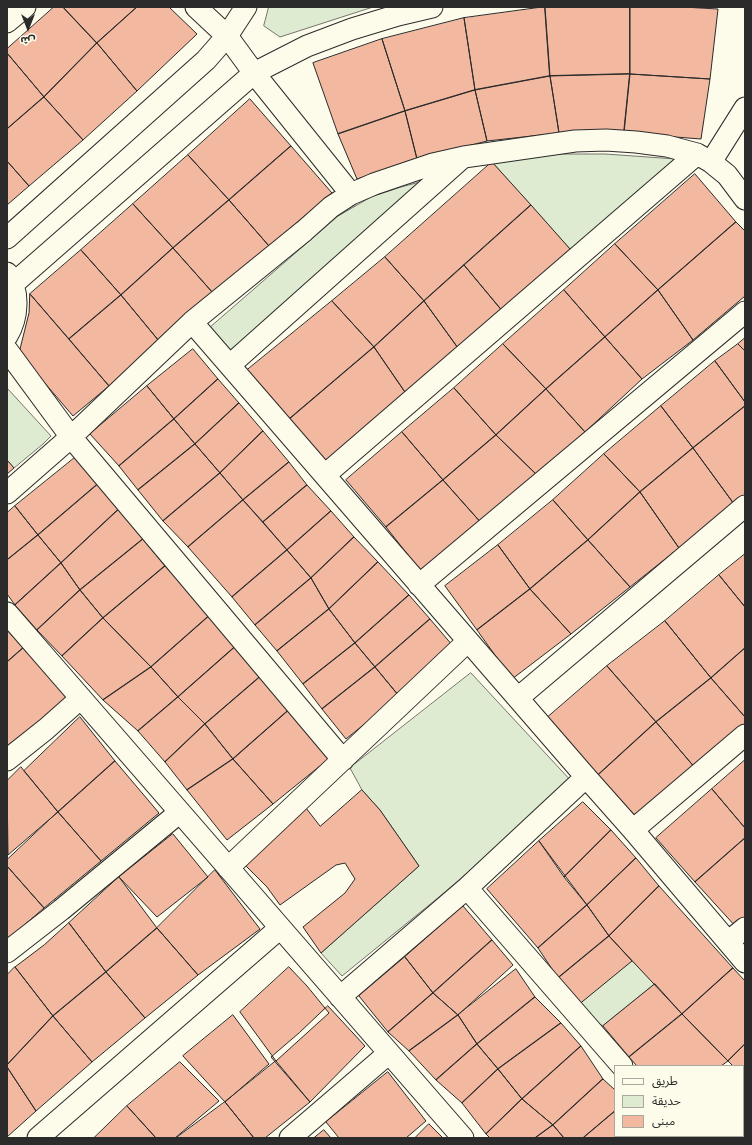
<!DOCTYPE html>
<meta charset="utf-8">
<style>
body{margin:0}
#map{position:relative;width:752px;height:1145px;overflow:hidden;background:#fdfbea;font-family:"Source Sans 3","Noto Sans Arabic",sans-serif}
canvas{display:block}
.frame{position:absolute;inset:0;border:8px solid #2b2b2b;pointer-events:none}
.legend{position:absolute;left:614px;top:1065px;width:130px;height:72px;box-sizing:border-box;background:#fdfbea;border:1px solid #a9a89e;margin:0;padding:5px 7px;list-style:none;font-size:12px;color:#2b2b2b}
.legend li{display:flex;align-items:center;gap:8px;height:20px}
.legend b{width:20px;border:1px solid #a9a89e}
.north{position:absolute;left:8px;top:8px;width:40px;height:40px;-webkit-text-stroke:3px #fdfbea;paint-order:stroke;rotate:180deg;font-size:11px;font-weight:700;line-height:16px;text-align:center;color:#2b2b2b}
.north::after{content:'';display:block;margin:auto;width:14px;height:18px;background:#2b2b2b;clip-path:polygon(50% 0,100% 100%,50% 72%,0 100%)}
</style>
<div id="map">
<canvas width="752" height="1145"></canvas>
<div class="frame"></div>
<ul class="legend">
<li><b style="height:5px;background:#fdfbea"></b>طريق</li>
<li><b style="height:11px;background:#deebd1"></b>حديقة</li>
<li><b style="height:11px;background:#f2b8a0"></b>مبنى</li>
</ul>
<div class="north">ش</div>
</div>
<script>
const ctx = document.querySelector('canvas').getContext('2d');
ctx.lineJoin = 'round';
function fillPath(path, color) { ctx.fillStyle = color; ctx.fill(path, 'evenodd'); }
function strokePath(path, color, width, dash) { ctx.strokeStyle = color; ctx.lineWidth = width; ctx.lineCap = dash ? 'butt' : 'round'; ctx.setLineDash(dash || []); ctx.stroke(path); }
const green = new Path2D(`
 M 269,7 L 373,7 L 280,37 L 264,26 Z
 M 555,154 L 605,154 L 676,159 L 590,239 L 570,249 L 492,162 Z
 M 432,179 L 232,358 L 209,328 L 338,216 L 371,197 L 401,187 Z
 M 7,388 L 51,436 L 43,444 L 14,468 L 7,460 Z
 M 471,673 L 573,783 L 439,897 L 342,976 L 321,953 L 419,866 L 380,810 L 362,790 L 350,768 Z
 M 632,961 L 655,984 L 603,1026 L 598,1023 L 577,1006 Z`);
const building = new Path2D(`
 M 54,7 L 63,7 L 97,43 L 44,97 L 7,53 L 7,49 Z
 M 63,7 L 137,7 L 97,43 Z
 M 137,7 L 169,7 L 197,34 L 137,91 L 97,43 Z
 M 545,7 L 630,7 L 630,74 L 550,76 Z
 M 545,7 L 550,76 L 475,90 L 464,18 Z
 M 630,7 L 683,7 L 718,9 L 710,79 L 630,74 Z
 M 464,18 L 475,90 L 405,111 L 382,39 Z
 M 382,39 L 405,111 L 338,134 L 313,63 Z
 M 97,43 L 137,91 L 83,140 L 44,97 Z
 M 7,53 L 44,97 L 7,129 Z
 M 630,74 L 710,79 L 701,139 L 624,133 Z
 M 630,74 L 624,133 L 559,133 L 550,76 Z
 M 550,76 L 559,133 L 487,141 L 475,90 Z
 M 475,90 L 487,141 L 417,159 L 405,111 Z
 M 44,97 L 83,140 L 29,186 L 7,161 L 7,129 Z
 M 250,99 L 291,146 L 229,200 L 188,155 Z
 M 405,111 L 417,159 L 357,179 L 338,134 Z
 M 291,146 L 332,193 L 269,246 L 229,200 Z
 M 188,155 L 229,200 L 173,248 L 133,204 Z
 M 7,161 L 29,186 L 7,205 Z
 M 492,162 L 531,205 L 424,301 L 385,257 Z
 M 695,174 L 736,222 L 658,290 L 615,244 Z
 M 229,200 L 269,246 L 213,293 L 173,248 Z
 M 133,204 L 173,248 L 121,295 L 81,250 Z
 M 531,205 L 570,249 L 504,313 L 464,265 Z
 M 736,222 L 745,231 L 745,296 L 693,340 L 658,290 Z
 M 615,244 L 658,290 L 605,337 L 564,290 Z
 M 173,248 L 213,293 L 159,341 L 121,295 Z
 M 81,250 L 121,295 L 69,339 L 30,294 Z
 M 385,257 L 424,301 L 374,347 L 332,301 Z
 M 464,265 L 504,313 L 458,348 L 424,301 Z
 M 564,290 L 605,337 L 546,389 L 503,344 Z
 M 658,290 L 693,340 L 642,379 L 605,337 Z
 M 30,294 L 109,386 L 73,416 L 19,353 L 29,313 Z
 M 121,295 L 159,341 L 109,386 L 69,339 Z
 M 332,301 L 374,347 L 287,421 L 246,371 Z
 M 424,301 L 458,348 L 407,395 L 374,347 Z
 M 605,337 L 642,379 L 585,432 L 546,389 Z
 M 745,338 L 745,351 L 738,344 Z
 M 503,344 L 546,389 L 496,435 L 454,388 Z
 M 738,344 L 745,351 L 745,402 L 715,361 Z
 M 374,347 L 407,395 L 328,465 L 287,421 Z
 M 193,349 L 218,379 L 174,419 L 147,386 Z
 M 715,361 L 745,402 L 745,406 L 693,448 L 661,406 Z
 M 218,379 L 239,403 L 195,444 L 174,419 Z
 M 147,386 L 174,419 L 119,466 L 90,434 Z
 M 454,388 L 496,435 L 443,480 L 402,432 Z
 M 546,389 L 585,432 L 538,476 L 496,435 Z
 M 239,403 L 263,431 L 220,473 L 195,444 Z
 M 661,406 L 693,448 L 640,492 L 604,454 Z
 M 745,406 L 745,495 L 734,504 L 693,448 Z
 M 174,419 L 195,444 L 138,490 L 119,466 Z
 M 263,431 L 289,462 L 243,500 L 220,473 Z
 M 402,432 L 443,480 L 386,527 L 346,480 Z
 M 496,435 L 538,476 L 483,525 L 443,480 Z
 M 195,444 L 220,473 L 163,521 L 138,490 Z
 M 693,448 L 734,504 L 679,548 L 640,492 Z
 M 604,454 L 640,492 L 588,540 L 553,500 Z
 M 77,456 L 99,483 L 38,535 L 15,506 Z
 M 7,460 L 14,468 L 7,474 Z
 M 289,462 L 307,485 L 263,522 L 243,500 Z
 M 220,473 L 243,500 L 188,547 L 163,521 Z
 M 443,480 L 483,525 L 423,574 L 386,527 Z
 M 99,483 L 120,508 L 61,563 L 38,535 Z
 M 307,485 L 331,511 L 287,550 L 263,522 Z
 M 640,492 L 679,548 L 630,587 L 588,540 Z
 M 243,500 L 287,550 L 232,597 L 188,547 Z
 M 553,500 L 588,540 L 530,589 L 498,545 Z
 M 15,506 L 38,535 L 7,560 L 7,513 Z
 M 120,508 L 143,539 L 80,590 L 61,563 Z
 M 331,511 L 354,537 L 311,578 L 287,550 Z
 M 38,535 L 61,563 L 15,605 L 7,594 L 7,560 Z
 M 354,537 L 378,562 L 329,609 L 311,578 Z
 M 143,539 L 165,566 L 103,618 L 80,590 Z
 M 588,540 L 630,587 L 571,634 L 530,589 Z
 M 498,545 L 530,589 L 477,630 L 445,586 Z
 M 287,550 L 311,578 L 255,625 L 232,597 Z
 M 745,554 L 745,607 L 719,575 Z
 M 378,562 L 409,595 L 355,643 L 329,609 Z
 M 61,563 L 80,590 L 37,630 L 15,605 Z
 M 165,566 L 210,615 L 151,667 L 103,618 Z
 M 719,575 L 745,607 L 745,648 L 711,678 L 665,621 Z
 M 311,578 L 329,609 L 277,651 L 255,625 Z
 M 530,589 L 571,634 L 512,679 L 477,630 Z
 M 80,590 L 103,618 L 62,656 L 37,630 Z
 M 409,595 L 430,619 L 375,667 L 355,643 Z
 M 329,609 L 355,643 L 303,684 L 277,651 Z
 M 210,615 L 237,645 L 178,697 L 151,667 Z
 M 103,618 L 151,667 L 103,700 L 62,656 Z
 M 430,619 L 453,646 L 399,696 L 375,667 Z
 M 665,621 L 711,678 L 656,722 L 607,666 Z
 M 7,630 L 23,648 L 7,662 Z
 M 355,643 L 375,667 L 322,709 L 303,684 Z
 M 237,645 L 262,675 L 205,724 L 178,697 Z
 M 23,648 L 68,698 L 7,749 L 7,662 Z
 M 745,648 L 745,717 L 711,678 Z
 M 607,666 L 656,722 L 598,775 L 548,717 Z
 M 151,667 L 178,697 L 138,731 L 103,700 Z
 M 375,667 L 399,696 L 346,739 L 322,709 Z
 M 262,675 L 291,708 L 233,759 L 205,724 Z
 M 711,678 L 745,717 L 745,725 L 696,769 L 656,722 Z
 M 178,697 L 205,724 L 165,762 L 138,731 Z
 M 291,708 L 331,757 L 273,804 L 233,759 Z
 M 80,717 L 115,761 L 58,812 L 24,771 Z
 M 656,722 L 696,769 L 638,819 L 598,775 Z
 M 205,724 L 233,759 L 187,790 L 165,762 Z
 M 233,759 L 273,804 L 227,840 L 187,790 Z
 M 745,760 L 745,828 L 712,789 Z
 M 115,761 L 159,813 L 101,861 L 58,812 Z
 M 21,767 L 58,812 L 8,855 L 7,781 Z
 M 712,789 L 745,828 L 745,838 L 695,882 L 656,838 Z
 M 362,790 L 380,810 L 419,866 L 321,953 L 303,927 L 345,893 L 355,879 L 345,863 L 336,865 L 280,905 L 267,887 L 242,862 L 306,808 L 320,826 Z
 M 583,802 L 611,830 L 564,877 L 539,841 Z
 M 58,812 L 101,861 L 44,908 L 7,866 L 7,860 Z
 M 611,830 L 636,858 L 587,905 L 564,877 Z
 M 173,834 L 208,877 L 157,917 L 119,877 Z
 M 745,838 L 745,921 L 737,928 L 695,882 Z
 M 539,841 L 587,905 L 538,948 L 487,889 Z
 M 636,858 L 659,886 L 609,936 L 587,905 Z
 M 7,866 L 44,908 L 7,940 Z
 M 215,870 L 260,929 L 198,975 L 157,928 Z
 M 119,877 L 157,928 L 106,972 L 69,923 Z
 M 659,886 L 733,968 L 682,1014 L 609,936 Z
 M 587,905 L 609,936 L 558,978 L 538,948 Z
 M 463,906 L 492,940 L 433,993 L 405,957 Z
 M 69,923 L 106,972 L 53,1016 L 15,967 L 44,945 Z
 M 157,928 L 198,975 L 145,1018 L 106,972 Z
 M 609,936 L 632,961 L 577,1006 L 558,978 Z
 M 492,940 L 513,965 L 458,1015 L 433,993 Z
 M 405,957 L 433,993 L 388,1032 L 359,996 Z
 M 15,967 L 53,1016 L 7,1065 L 7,975 Z
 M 289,967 L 307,986 L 329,1013 L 276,1061 L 240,1012 Z
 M 733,968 L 745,981 L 745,1044 L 728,1061 L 682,1014 Z
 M 516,969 L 535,997 L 477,1044 L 458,1015 Z
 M 106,972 L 145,1018 L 92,1062 L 53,1016 Z
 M 655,984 L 682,1014 L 629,1057 L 603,1026 Z
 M 433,993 L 458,1015 L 409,1051 L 388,1032 Z
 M 535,997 L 561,1023 L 498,1069 L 477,1044 Z
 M 328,1006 L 365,1046 L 310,1102 L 271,1057 L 299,1033 Z
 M 682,1014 L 728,1061 L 721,1066 L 637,1066 L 629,1057 Z
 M 233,1015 L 269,1064 L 225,1102 L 183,1056 Z
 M 458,1015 L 477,1044 L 436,1080 L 409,1051 Z
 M 53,1016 L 92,1062 L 36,1111 L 7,1067 L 7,1065 Z
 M 561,1023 L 581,1046 L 522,1099 L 498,1069 Z
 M 477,1044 L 498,1069 L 462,1103 L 436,1080 Z
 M 745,1044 L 745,1080 L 743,1077 L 743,1066 L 733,1066 L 728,1061 Z
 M 581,1046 L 603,1079 L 553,1125 L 522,1099 Z
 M 276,1061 L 310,1102 L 265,1138 L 254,1138 L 225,1102 Z
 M 180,1062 L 219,1101 L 175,1138 L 156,1138 L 127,1106 Z
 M 7,1067 L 36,1111 L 7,1137 Z
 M 498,1069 L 522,1099 L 486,1134 L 462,1103 Z
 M 388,1072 L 426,1121 L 406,1138 L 339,1138 L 326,1122 Z
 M 743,1077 L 745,1080 L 745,1138 L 701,1138 L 700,1136 L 743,1136 Z
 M 603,1079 L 615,1090 L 615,1111 L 583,1138 L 564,1138 L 553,1125 Z
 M 522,1099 L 553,1125 L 535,1138 L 490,1138 L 486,1134 Z
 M 225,1102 L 254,1138 L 176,1138 Z
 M 127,1106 L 156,1138 L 94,1138 Z
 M 615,1111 L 615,1136 L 636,1136 L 633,1138 L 583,1138 Z
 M 429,1124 L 443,1138 L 415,1138 Z
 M 553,1125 L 564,1138 L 535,1138 Z
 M 324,1130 L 331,1138 L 314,1138 Z
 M 636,1136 L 657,1136 L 659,1138 L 633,1138 Z`);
const minor = new Path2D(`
 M 196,7 L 227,36 L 254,73 L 351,194
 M 7,22 L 25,7
 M 711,162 L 745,108
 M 7,238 L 206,60 L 227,36 L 246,7
 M 13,284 L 254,73 L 307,46 L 352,29 L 398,15 L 432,7
 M 192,322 L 586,777 L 633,830 L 745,962
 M 7,336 C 18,318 20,291 7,273
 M 7,350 L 71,437 L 343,760
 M 230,365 L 461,159
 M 325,475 L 697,154
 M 7,493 L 71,437 L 192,322 L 304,231 L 331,207 L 351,194 L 374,184 L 433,164 L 464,157 L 575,141 L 606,140 L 636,142 L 667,146 L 697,154 L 711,162 L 727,175 L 745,199
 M 419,585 L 745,312
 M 7,613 L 463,1138
 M 518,698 L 745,506
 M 7,760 L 46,729 L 81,698
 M 633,830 L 745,735
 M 228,868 L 468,641
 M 467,888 L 622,1066
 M 728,942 L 745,928
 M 7,952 L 61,910 L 180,812
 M 340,997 L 467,888 L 586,777
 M 682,1136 L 684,1138
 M 38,1138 L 280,928
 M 290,1138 L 389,1053`);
fillPath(green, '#deebd1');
strokePath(green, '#74746e', 1);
fillPath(building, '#f2b8a0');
strokePath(building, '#2b2b2b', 1);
strokePath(minor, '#2b2b2b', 23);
strokePath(minor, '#fdfbea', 21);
</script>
